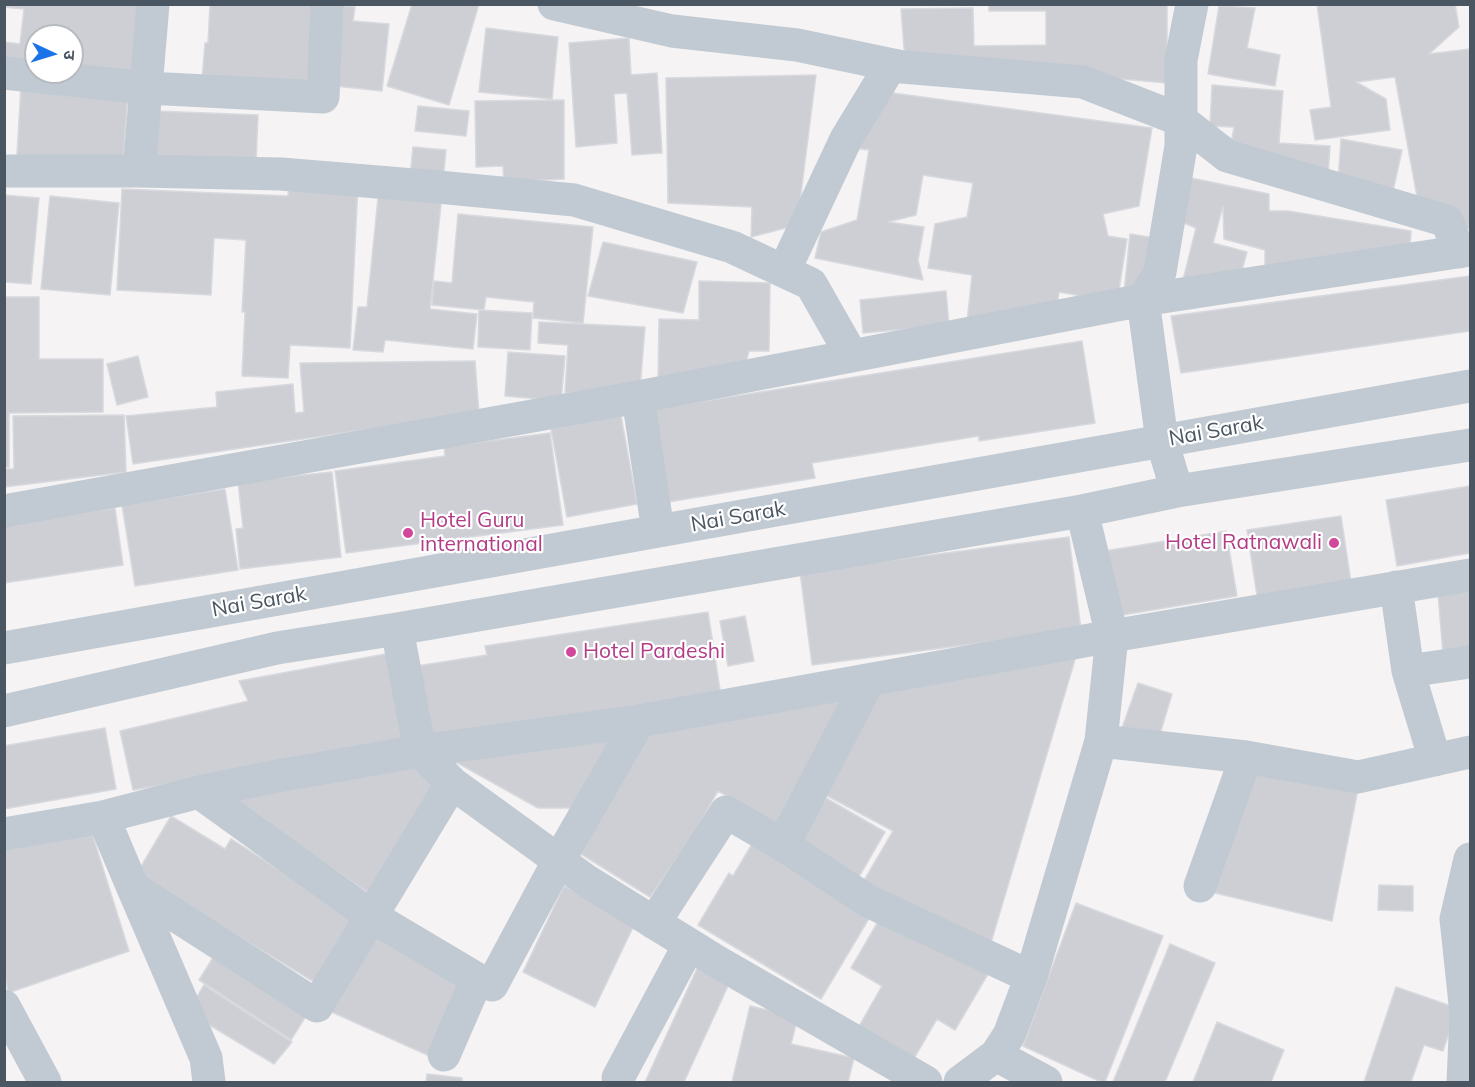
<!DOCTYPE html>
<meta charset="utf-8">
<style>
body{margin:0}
#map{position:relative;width:1475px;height:1087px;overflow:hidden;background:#f5f3f3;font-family:Mulish,"Noto Sans Devanagari",sans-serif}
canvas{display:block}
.frame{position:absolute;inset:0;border:6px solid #4a5661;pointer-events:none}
.north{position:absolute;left:24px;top:24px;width:60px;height:60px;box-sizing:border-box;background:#fff;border:2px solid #b7bbc0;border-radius:50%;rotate:94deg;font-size:16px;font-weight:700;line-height:24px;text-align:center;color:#4a5661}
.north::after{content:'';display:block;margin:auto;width:21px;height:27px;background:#1a73e8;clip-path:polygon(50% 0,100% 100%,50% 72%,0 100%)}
</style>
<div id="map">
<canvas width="1475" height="1087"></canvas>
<div class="frame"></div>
<div class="north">उ</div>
</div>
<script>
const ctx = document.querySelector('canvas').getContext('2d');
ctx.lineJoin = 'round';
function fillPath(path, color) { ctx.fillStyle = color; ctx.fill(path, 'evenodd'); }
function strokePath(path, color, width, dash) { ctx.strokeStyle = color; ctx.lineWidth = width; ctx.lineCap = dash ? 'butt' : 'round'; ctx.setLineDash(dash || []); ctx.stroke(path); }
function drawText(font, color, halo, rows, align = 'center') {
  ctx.font = font + ' Mulish,sans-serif'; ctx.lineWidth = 4.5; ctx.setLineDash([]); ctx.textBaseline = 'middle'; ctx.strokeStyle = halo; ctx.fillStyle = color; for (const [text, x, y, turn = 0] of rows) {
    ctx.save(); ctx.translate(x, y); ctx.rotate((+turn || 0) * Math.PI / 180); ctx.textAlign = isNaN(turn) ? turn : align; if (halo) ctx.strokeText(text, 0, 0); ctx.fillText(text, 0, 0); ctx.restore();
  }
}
const building = new Path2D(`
 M 4,4 L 145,4 L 138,77 L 72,70 L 72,36 L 36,36 L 36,67 L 4,64 L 4,42 L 20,44 L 24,9 L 4,7 Z
 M 210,4 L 319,4 L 313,87 L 202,80 L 205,43 L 208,43 Z
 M 412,4 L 479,4 L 449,105 L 387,86 Z
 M 989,4 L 1167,4 L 1167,83 L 905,60 L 901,9 L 973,8 L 974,46 L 1046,45 L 1046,11 L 989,11 Z
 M 1317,4 L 1455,4 L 1459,27 L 1429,54 L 1470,49 L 1470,228 L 1460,231 L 1418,202 L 1395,77 L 1356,82 L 1386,99 L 1390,130 L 1315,140 L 1310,110 L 1331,107 Z
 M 334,5 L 355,7 L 353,21 L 389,24 L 382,91 L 335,86 Z
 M 1219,6 L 1255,8 L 1247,48 L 1280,55 L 1275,86 L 1208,74 Z
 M 486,28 L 558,37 L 552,99 L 479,92 Z
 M 629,38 L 631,75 L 657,73 L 662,153 L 632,155 L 627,93 L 614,94 L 617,143 L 576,147 L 569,43 Z
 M 816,75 L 797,225 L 751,237 L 752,207 L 668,203 L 666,78 Z
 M 1212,85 L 1283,91 L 1279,143 L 1330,146 L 1328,176 L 1230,150 L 1234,127 L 1210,126 Z
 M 21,86 L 128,93 L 123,163 L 17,155 Z
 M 885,92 L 1152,128 L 1139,206 L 1103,214 L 1108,236 L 1127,239 L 1117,302 L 1059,292 L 1056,313 L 967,322 L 972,275 L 928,268 L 935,224 L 967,217 L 973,183 L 923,175 L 916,215 L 888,222 L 924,227 L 918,260 L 923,280 L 815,258 L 821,232 L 857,220 L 869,150 L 846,147 Z
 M 564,100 L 564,179 L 504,182 L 503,166 L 476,167 L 475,101 Z
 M 418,106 L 469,111 L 466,136 L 415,131 Z
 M 156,111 L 258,115 L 256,162 L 154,158 Z
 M 1341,139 L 1402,150 L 1392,196 L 1338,181 Z
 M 413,147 L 446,150 L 443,180 L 410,177 Z
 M 1191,178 L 1269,194 L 1269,211 L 1288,211 L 1411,231 L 1410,247 L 1265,276 L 1265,250 L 1224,239 L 1223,206 L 1213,243 L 1247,252 L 1239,281 L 1181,288 L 1196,228 L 1184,223 Z
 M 289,182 L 358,185 L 350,348 L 290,345 L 288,378 L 242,376 L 245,312 L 242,312 L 246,240 L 214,238 L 211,295 L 117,290 L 122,189 L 288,196 Z
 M 379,188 L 442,195 L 430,309 L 477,314 L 473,349 L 385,340 L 383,352 L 353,350 L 358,307 L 367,307 Z
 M 4,195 L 39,198 L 31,284 L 4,282 Z
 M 50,196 L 119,203 L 110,295 L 41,289 Z
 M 458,214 L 593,227 L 583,323 L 533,318 L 534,302 L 486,297 L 484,310 L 432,305 L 434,281 L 452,283 Z
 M 1130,234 L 1155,238 L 1145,292 L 1124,293 Z
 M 603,242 L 697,262 L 683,313 L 588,296 Z
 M 1470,276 L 1470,331 L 1181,373 L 1171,316 Z
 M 699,281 L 770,283 L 769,351 L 749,351 L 745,366 L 658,383 L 659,319 L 699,320 Z
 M 946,291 L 949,325 L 863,333 L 860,300 Z
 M 4,297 L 39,297 L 39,359 L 103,359 L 103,412 L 9,413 L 9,467 L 4,467 Z
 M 479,310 L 532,313 L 530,350 L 478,347 Z
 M 539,322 L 645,327 L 640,389 L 565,393 L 568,345 L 538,343 Z
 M 1082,341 L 1095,423 L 979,441 L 979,436 L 812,463 L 815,478 L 668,502 L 654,409 Z
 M 508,352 L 565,356 L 561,401 L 505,396 Z
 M 138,356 L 148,397 L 117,405 L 107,364 Z
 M 475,361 L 479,413 L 133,464 L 126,416 L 217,407 L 216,392 L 293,384 L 295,413 L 304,412 L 300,363 Z
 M 124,415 L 126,472 L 4,487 L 4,469 L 14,469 L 13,416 Z
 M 621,416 L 637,504 L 567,517 L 551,429 Z
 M 550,433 L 563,525 L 346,553 L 335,471 L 445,456 L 444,447 Z
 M 332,472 L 341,557 L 240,569 L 236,529 L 243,528 L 238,482 Z
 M 1470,486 L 1470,553 L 1397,566 L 1386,500 Z
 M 225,489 L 238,570 L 135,586 L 122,505 Z
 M 115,508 L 123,565 L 4,583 L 4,525 Z
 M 1341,516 L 1351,582 L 1257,596 L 1247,530 Z
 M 1226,531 L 1237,596 L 1116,616 L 1105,551 Z
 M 1069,537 L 1081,630 L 812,665 L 800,572 Z
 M 1470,590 L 1470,648 L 1443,654 L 1438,594 Z
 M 708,612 L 721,696 L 428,740 L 417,666 L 487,655 L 485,646 Z
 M 745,616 L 754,661 L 728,666 L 720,621 Z
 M 1079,646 L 990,946 L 859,889 L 893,831 L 824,794 L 867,694 Z
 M 396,652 L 405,744 L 133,790 L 120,731 L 248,701 L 239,681 Z
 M 1138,683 L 1172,694 L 1160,734 L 1122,728 Z
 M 852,698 L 783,828 L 718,791 L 691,838 L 650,897 L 581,854 L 649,728 Z
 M 105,728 L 116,789 L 4,809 L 4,746 Z
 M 619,730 L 583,808 L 538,808 L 454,761 Z
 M 413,761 L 445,785 L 373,896 L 233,800 Z
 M 1251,766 L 1358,789 L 1332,921 L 1211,892 Z
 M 826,798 L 885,832 L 853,887 L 795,848 Z
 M 171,816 L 225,849 L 231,839 L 357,919 L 321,986 L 136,875 Z
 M 90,827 L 129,951 L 8,993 L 4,965 L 4,844 Z
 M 755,839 L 874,910 L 821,999 L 698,925 L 729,873 L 733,876 Z
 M 1379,885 L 1413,886 L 1413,911 L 1378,910 Z
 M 564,886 L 636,921 L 595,1007 L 523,972 Z
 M 1076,903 L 1163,936 L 1105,1082 L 1101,1082 L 1023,1046 Z
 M 883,913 L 988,974 L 955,1030 L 937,1019 L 913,1060 L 858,1028 L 882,986 L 851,968 Z
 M 371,928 L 463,979 L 434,1058 L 325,1009 Z
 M 1170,944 L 1215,963 L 1165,1082 L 1113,1082 Z
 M 219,948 L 311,1008 L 291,1040 L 199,980 Z
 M 701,960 L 733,975 L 684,1082 L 645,1082 Z
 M 204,985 L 292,1042 L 274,1064 L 188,1012 Z
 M 1396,987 L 1457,1008 L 1443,1051 L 1424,1045 L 1411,1082 L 1364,1082 Z
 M 750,1006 L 798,1017 L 791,1044 L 854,1058 L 848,1082 L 732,1082 Z
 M 1217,1022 L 1284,1050 L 1271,1082 L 1193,1082 Z
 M 427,1074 L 462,1078 L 462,1082 L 426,1082 Z`);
const minor = new Path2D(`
 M 554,4 L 672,31 L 797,45 L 902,67 L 1083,82 L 1181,120 L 1227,156 L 1447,221 L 1459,252
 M 4,73 L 147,88 L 323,97 L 327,4
 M 4,171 L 139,171 L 281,174 L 438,187 L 574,200 L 732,247 L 811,284 L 852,356
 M 139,171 L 153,4
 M 784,271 L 846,139 L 891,65
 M 638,397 L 658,531
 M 1177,491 L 1162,441 L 1143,300 L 1160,272 L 1181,146 L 1181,60 L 1192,4
 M 4,511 L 638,397 L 1143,300 L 1470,250
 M 1396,587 L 1408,671 L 1435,760
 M 397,629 L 420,751 L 452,783 L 587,881 L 716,961 L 926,1082
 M 4,648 L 1470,386
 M 1408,671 L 1470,662
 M 4,711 L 277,648 L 397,629 L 1082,511 L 1177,491 L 1470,445
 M 1101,741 L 1246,757 L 1358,777 L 1470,752
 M 199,792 L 371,916 L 477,979 L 492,985 L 559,860 L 639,721
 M 103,817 L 133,888 L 317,1006 L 452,783
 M 4,834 L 103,817 L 199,792 L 272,777 L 420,751 L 639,721 L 1112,636 L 1470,575
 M 783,845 L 869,680
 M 1200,886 L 1246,757
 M 133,888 L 206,1058 L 209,1082
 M 654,923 L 726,812 L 783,845 L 868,901 L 1031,977
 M 4,1006 L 45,1082
 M 444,1055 L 477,979
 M 996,1055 L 1046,1082
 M 618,1078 L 689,945
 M 960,1082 L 996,1055 L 1009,1035 L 1031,977 L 1101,741 L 1112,636 L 1082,511
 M 1463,1082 L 1466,1013 L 1456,919 L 1470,859`);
const markers = [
 [408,533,6,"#d1479c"],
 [1334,543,6,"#d1479c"],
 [571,652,6,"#d1479c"]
];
const streetNames = [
 ["Nai Sarak",1216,431,-10],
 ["Nai Sarak",738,517,-10],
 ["Nai Sarak",259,602,-10]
];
const hotelNames = [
 ["Hotel Guru",420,521],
 ["international",420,545],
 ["Hotel Ratnawali",1322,543,"right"],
 ["Hotel Pardeshi",583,652]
];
fillPath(building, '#cdcfd5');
strokePath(building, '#d7d9de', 1.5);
strokePath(minor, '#c1cad2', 33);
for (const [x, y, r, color] of markers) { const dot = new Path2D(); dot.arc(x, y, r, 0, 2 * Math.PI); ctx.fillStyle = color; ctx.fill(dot); strokePath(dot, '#fff', 2); }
drawText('21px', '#4a5661', '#fff', streetNames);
drawText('21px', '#b23c85', '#fff', hotelNames, 'left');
</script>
